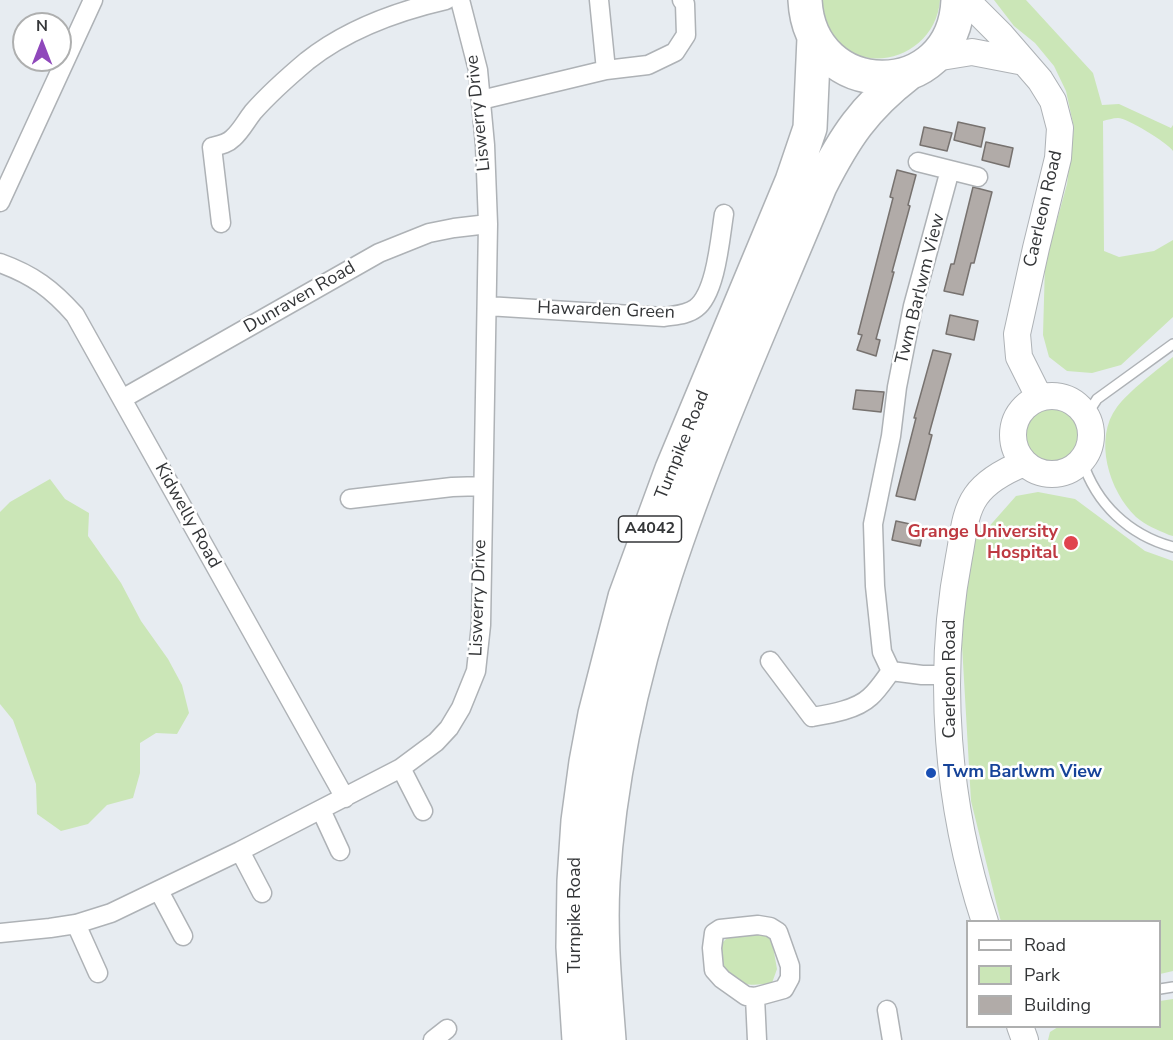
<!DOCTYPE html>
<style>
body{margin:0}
#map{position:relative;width:1173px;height:1040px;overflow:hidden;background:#e7ecf1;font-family:"Nunito Sans",sans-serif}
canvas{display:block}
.legend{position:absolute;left:966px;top:920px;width:195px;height:108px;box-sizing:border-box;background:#fff;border:2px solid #aeafaf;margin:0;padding:8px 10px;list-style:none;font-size:18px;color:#343638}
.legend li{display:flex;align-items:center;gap:12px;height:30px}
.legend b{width:30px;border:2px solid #aeafaf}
.north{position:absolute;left:12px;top:12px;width:60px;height:60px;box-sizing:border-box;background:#fff;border:2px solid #aeafaf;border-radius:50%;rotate:0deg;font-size:16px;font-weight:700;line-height:24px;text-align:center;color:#343638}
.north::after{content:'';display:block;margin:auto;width:21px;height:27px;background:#8f48bb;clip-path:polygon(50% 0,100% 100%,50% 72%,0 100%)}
</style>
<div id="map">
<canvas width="1173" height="1040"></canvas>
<ul class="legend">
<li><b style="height:8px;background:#fff"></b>Road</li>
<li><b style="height:16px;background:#cbe6b7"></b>Park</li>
<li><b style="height:16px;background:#b1aba8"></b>Building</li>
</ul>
<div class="north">N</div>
</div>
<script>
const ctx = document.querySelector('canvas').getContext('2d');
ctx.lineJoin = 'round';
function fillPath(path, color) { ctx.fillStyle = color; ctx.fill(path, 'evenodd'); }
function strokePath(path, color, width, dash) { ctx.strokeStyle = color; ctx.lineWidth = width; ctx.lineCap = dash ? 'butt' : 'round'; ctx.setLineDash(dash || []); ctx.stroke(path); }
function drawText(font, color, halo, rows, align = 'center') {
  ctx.font = font + ' "Nunito Sans",sans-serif'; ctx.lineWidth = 5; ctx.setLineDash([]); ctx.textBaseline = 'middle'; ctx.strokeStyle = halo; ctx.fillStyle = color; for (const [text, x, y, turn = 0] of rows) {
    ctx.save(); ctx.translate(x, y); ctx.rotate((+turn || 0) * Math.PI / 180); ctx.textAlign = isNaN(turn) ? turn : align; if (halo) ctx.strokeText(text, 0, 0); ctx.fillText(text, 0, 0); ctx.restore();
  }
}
const green = new Path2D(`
 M 817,0 L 940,0 C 936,56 864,80 830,35 C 823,26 820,11 817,0 Z
 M 994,0 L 1026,0 L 1093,73 L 1102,105 L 1119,104 L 1171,128 L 1173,125 L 1173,151 C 1168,143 1127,118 1118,118 C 1113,118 1107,120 1103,121 L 1104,251 L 1119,257 L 1154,251 L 1173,240 L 1173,317 L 1121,365 L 1092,373 L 1067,371 L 1049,357 L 1043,335 L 1045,264 L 1067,184 L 1074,128 L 1066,91 L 1054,66 L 1035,43 L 1014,26 Z
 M 1173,357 L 1173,536 L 1169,535 C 1158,530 1145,525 1136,517 C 1109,491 1093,439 1117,407 C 1129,391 1158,369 1173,357 Z
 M1024 434a28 28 0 1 1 56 0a28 28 0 1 1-56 0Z
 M 50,479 L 65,499 L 89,513 L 88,536 L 121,583 L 141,621 L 168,659 L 182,685 L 189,713 L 177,734 L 156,733 L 140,743 L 140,773 L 133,798 L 107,805 L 88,824 L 61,831 L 37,814 L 36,784 L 26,756 L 13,720 L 0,704 L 0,512 L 10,502 Z
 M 1038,492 L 1075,499 L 1145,551 L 1173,561 L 1173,971 L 1160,974 L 1160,922 L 1001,921 L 1000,918 L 971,801 L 962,645 L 967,553 L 971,533 L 986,530 L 1016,496 Z
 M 757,930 L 769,935 L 772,941 L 777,969 L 772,983 C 742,987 743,985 720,965 L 720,945 L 730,935 Z
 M 1173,999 L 1173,1040 L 1048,1040 L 1050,1032 L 1058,1027 L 1160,1026 L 1160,1001 Z`);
const building = new Path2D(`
 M 958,122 L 985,128 L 981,147 L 954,140 Z
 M 924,127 L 952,133 L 947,151 L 920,145 Z
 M 986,142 L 1013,148 L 1009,167 L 982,160 Z
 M 897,170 L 916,175 L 908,205 L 910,206 L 892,272 L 894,272 L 876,339 L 880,340 L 876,356 L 857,350 L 862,335 L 858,334 L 893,198 L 890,197 Z
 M 973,187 L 992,192 L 974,263 L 971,263 L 963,295 L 944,291 L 951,264 L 954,264 Z
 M 950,315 L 978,321 L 974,340 L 946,334 Z
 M 933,350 L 951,354 L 929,434 L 932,435 L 915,500 L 896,496 L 916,418 L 914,418 L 918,404 Z
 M 856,390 L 884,392 L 881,412 L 853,409 Z
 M 896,521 L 924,527 L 920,546 L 892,540 Z`);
const lane = new Path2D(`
 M 1086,416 L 1097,399 L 1173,344
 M 1082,460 C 1096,504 1129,535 1173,547
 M 1160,989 L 1173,987`);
const street = new Path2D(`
 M 599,0 L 606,70
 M 481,100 L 606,70 L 648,65 L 675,52 L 686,35 L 685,4 L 682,0
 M 918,162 L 978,177
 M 0,202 L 93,0
 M 221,223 L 212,147 C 220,145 227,144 233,138 C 241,131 246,121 253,112 C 269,94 288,77 307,61 C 346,30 398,11 446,0
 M 0,263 C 33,275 52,289 75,315 L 345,798
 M 487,306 L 664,317 C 675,315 687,315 696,308 C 716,293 720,239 724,214
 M 122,399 L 379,253 L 429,233 L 454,228 L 488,224
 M 350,499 L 452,487 L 483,486
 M 770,661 L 812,717 C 830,714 856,710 870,697 C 878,690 885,679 891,671
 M 948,675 L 922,675 L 891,671 L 882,652 L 875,586 L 873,524 L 891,436 L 897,387 L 913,306 L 950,170
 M 401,768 L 423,811
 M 321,810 L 340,851
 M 240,851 L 262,893
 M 159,891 L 183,936
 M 76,924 L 98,973
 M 758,925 L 770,927 L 778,932 L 790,966 L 790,978 L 784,989 L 755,997 L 746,996 L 722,979 L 714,970 L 712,948 L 714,933 L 720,929 Z
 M 0,933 L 50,928 L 76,924 L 111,913 L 240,851 L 401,768 L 436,742 L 449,728 L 461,708 L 476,671 L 481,625 L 488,224 L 485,145 L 478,70 L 460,0
 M 755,997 L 757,1040
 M 887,1010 L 892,1040
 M 433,1040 L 447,1029`);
const secondary = new Path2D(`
 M 966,0 L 1001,35 L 1040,80 L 1053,101 L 1060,128 L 1058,158 L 1036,248 L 1017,334 L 1019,357 L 1039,397
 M 935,58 L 972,52 L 1024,62
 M1013 435a39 39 0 1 1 78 0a39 39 0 1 1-78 0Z
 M 985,922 C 947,806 936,676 959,557 C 963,537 964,513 976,496 C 987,480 1007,470 1024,463
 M 1020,1026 L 1025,1040`);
const highway = new Path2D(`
 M 805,0 C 810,102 954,104 958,0
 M 579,1040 L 573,947 L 574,881 L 578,821 L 586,762 L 595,714 L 625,597 L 672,469 L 792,181 L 810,128 L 814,38
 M 609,1040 C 605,987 600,935 603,882 C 617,636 727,411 820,186 C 845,137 864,108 908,74`);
const markers = [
 [1071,543,8,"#e0444e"],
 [931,773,6,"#1a4fb4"]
];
const shields = [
 [650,529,63]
];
const shieldNames = [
 ["A4042",650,529]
];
const streetNames = [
 ["Liswerry Drive",479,113,-96],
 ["Caerleon Road",1044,209,-77],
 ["Twm Barlwm View",921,289,-76],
 ["Dunraven Road",300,298,-30],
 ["Hawarden Green",606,311,2],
 ["Turnpike Road",683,445,-68],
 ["Kidwelly Road",187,516,61],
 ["Liswerry Drive",479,598,-88],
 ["Caerleon Road",951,679,-90],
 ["Turnpike Road",576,915,-90]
];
const healthNames = [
 ["Grange University",1058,533],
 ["Hospital",1058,554]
];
const transitNames = [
 ["Twm Barlwm View",943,773]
];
fillPath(green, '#cbe6b7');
fillPath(building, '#b1aba8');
strokePath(building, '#77726f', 1.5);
strokePath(lane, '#aeb2b6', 12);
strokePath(street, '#aeb2b6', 21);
strokePath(secondary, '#aeb2b6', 28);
strokePath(highway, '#aeb2b6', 36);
strokePath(lane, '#fff', 9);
strokePath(street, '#fff', 18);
strokePath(secondary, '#fff', 26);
strokePath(highway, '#fff', 33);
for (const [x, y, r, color] of markers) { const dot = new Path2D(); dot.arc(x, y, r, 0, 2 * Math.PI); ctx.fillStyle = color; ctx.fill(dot); strokePath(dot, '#fff', 2); }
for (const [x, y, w] of shields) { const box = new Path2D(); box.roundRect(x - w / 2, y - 13, w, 26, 4.5); ctx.fillStyle = '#fff'; ctx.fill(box); strokePath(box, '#343638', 1.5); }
drawText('bold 16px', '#343638', null, shieldNames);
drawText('18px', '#343638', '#fff', streetNames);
drawText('bold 18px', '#be3a42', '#fff', healthNames, 'right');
drawText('bold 18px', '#164399', '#fff', transitNames, 'left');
</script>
